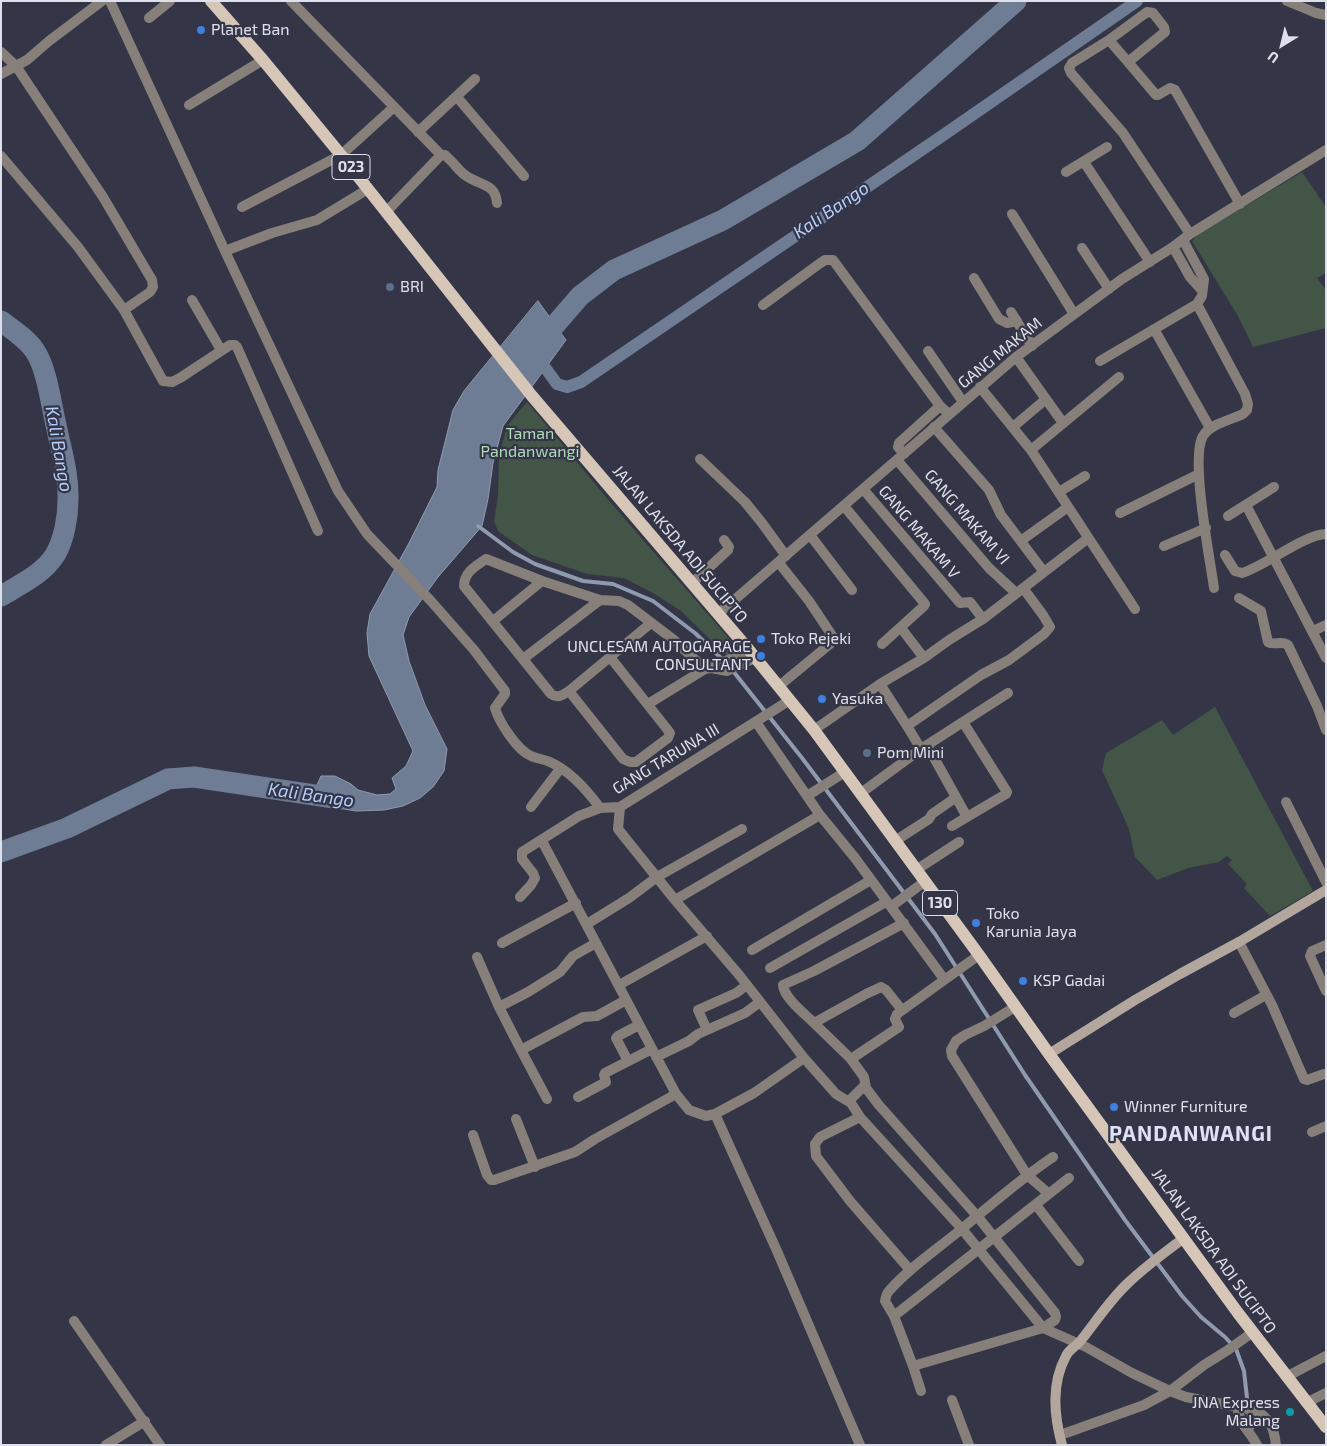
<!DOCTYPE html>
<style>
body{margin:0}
#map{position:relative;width:1327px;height:1446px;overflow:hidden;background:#343647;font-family:"Exo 2",sans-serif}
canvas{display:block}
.frame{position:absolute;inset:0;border:2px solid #dee0eb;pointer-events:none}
.north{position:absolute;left:1257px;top:20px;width:50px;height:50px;-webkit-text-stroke:4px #343647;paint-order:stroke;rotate:216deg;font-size:14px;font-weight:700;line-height:20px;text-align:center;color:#dee0eb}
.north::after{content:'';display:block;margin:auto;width:18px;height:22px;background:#dee0eb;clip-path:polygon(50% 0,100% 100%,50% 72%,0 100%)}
</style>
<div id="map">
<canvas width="1327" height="1446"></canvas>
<div class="frame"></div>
<div class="north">U</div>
</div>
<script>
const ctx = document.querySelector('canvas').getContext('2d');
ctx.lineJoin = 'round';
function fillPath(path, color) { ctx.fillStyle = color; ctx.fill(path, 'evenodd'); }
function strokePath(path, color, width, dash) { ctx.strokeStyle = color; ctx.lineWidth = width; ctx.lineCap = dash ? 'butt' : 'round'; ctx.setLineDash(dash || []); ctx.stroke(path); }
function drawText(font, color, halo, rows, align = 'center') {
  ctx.font = font + ' "Exo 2",sans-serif'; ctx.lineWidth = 4.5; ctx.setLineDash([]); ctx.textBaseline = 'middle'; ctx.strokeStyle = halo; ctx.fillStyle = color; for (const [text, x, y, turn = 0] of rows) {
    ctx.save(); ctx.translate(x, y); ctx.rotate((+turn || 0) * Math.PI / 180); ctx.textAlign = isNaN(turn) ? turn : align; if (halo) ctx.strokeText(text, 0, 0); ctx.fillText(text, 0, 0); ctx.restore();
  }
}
const green = new Path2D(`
 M 1302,172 L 1326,207 L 1326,273 L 1317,278 L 1326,290 L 1326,328 L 1253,347 L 1238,316 L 1192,241 L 1197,235 Z
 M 527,402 L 611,503 L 739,650 L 726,655 L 681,611 L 653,593 L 624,578 L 587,574 L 532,555 L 498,531 L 494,521 L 498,495 L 499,457 L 507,426 Z
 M 1215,707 L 1313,891 L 1270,916 L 1244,888 L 1247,884 L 1228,864 L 1232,860 L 1227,856 L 1219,862 L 1188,868 L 1157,880 L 1135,857 L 1129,829 L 1102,770 L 1106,753 L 1162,720 L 1173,735 Z`);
const water = new Path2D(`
 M 538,301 L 566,340 L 503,426 L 493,463 L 488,499 L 482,526 L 438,577 L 409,617 L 403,635 L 409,661 L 425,705 L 447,749 L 444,771 L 433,787 L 420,798 L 403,806 L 384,810 L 356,811 L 309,803 L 321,776 L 335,776 L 351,784 L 358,790 L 377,795 L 390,794 L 396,789 L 392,778 L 406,766 L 413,751 L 369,656 L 367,633 L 370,614 L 409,543 L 437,487 L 438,470 L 453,410 L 464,391 Z`);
const stream = new Path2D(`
 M 478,526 L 513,552 L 535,564 L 583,581 L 613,584 L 653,601 L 695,633 L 723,660
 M 733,671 L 802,758 L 935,934 L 1025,1075 L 1125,1220 L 1182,1296 L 1201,1317 L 1225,1337 L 1236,1349 L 1244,1371 L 1250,1425 L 1252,1428`);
const canal = new Path2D(`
 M 536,355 L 557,384 L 567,387 L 581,382 L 942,136 L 1137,1`);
const river = new Path2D(`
 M 1,321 C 13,330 27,339 35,351 C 47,369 51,404 56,425 C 61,449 69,475 68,500 C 68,517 64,540 55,555 C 43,574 21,584 1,596
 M 536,347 L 580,296 L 614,270 L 723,220 L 857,141 L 1016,1
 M 1,852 L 67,828 L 168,779 L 194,777 L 341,799`);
const street = new Path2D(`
 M 110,1 L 225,251 L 338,491 L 367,534 L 430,600 L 474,650 L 505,691 L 505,694 L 495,708 C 499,722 517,750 531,756 C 537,759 544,759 550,762 C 570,771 587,790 600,808
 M 291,1 L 441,155
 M 1287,1 L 1316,13 L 1326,15
 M 149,18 L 170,1
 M 1109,40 L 1147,12 L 1153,13 L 1164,27 L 1165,32 L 1128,62 L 1156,95 L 1158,95 L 1170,88 L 1175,90 L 1240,204
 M 1,52 L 16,66 L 103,197 L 152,280 L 153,287 L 150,292 L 124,310
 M 1128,62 L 1109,40 L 1072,63 L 1069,68 L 1071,73 L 1123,133 L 1190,234
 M 1,74 L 27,60 L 49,41 L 102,1
 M 457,97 L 524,176
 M 189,105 L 263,60
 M 418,132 L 475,79
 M 1,156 L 78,247 L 124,310 L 163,381 L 172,382 L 180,378 L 230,345 L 235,345 L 237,347 L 318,531
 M 1084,162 L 1150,262
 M 1066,172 L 1107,147
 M 242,207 L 341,155 L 394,107
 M 386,212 L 441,155 L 445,155 L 448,158 C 454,163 459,171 465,175 C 479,186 495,182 497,203
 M 1012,214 L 1074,314
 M 1183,240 L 1204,279 L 1202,296 L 1197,304 L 1245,394 L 1248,404 L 1247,410 L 1243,414 C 1231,420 1210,424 1203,436 C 1190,457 1210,559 1214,588
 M 1173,247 L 1190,277 L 1201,289
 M 1082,248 L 1109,289
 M 225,251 L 272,233 L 317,220 L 368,189
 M 974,278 L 999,319 L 1007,323 L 1017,321
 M 192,300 L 221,350
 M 763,305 L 819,264 L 825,260 L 833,260 L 940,406 L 949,414
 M 1011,312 L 1032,346
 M 1154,329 L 1210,428
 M 928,351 L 963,402
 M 1016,357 L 1063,423
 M 1100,361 L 1197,304
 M 980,387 L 1031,450 L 1135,609
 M 934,427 L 989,490 L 1001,515 L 1044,572
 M 1013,427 L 1046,399
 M 1031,450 L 1119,377
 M 904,454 L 898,447 L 899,443 L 940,406
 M 700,459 L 745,502 L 762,523 L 786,556
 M 897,460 L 989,568 L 1016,593
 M 863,489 L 960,603 L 970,602 L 983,619
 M 1059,492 L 1085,476
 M 1246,505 L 1326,658
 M 844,506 L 925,604 L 924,606 L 882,644
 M 1120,513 L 1199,474
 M 1228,516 L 1274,487
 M 810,535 L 852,590
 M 1022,540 L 1068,507
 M 1164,546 L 1206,528
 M 1225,555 L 1235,571 L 1242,573 C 1265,566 1305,534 1326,534
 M 692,583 L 728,550 L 729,547 L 724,540
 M 1239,598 L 1261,611 L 1268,642 C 1274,646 1281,640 1288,645 L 1317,706 L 1326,730
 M 718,614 L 1016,357 L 1122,279 L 1173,247 L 1190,234 L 1326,150
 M 493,621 L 542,581
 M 651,623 L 569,691 C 562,695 558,699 551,694 L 464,586 C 464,572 476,566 486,559 L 542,581 L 600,600 L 619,601 L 628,605 L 674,640 L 705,669
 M 901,628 L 924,658
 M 1313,631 L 1326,625
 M 523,659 L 600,600
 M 711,668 L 727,671 L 755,658
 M 880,684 L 907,726 L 981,675 L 1009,660 L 1044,634 L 1050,627 L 1043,615 L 1023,588
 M 779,686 L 830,644 L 833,637 L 809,601 L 779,563
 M 569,691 L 623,759 L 630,762 L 636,762 L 668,738 L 670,733 L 667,729 L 610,657
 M 648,704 L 705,669 L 711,668 L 749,650
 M 756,722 L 820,815 L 855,858 L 944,979
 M 814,730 L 880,684 L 924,658 L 949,640 L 983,619 L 1087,539
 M 927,745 L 967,817 L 1006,794 L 1007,792 L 963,722
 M 921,749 L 1008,693
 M 861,793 L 921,749 L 907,726
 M 807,796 L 845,772
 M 1286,802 L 1326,882
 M 531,807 L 560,769
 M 620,807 L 618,829 L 675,900 L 740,976 L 804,1058 L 836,1094 L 851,1103 L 860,1117 L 962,1229 L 1043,1328 L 1086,1347 L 1132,1373 L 1170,1391 L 1186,1397 L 1254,1410 C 1270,1417 1274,1428 1276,1445
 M 952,826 L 967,817
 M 542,841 L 676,1094 L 689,1110 L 706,1116 L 715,1114 L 754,1093 L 804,1058
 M 895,841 L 929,819 L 932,814 L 955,798
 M 916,870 L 959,842
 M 520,897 L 531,885 L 535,878 L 533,873 L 522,859 L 522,852 L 579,816 L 600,808 L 620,807 L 790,700
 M 675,900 L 820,815
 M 892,906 L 924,882
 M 587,924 L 629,898 L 657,877 L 742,829
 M 1239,942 L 1272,1005 L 1304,1079 L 1307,1080 L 1324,1074
 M 502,943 L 576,903
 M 1326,945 L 1312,951 L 1310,956 L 1326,991
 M 752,950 L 871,880
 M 477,957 L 499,1007
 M 770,968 L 886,902
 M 619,985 L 707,936
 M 1015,1007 L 984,1026 L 965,1035 L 956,1041 L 951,1050 L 952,1056 L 1027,1175 L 1048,1193
 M 902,1010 L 886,990 L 881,987 L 866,994 L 814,1023 C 805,1014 784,998 783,985 L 814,971 L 904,923
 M 1234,1013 L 1266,995
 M 814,1023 L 851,1059 L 864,1077 L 866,1088 L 878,1104 L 977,1216 L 1055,1313 L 1056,1317 L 1055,1320 L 1043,1328 L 913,1366 L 894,1316 L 885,1301 C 886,1297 886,1294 889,1291 C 909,1268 936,1250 959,1231 C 990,1206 1020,1179 1053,1157
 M 707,1030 L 698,1010 L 736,993 L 747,985
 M 521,1050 L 499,1007 L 528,992 L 560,972 L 573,956 L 596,943
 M 656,1057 L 689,1041 L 698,1034 L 745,1013 L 760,1002
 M 851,1059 L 899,1027 L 895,1019 L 897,1014 L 979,955
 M 628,1061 L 616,1038 L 618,1036 L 639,1025
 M 578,1097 L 606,1082 L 604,1075 L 605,1073 L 652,1049
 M 547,1099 L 521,1050 L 583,1017 L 597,1016 L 626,1000
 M 851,1103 L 851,1099 L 862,1088 L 866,1088
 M 715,1114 L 777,1251 L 860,1445
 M 860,1117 L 820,1137 L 815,1144 L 816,1156 L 850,1201 L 910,1270
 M 516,1119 L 535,1167
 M 1312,1132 L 1326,1126
 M 473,1135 L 487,1175 L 491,1180 L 494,1180 L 575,1152 L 595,1139 L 676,1094
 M 1036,1205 L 1079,1261
 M 894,1316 L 1069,1178
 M 74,1321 L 160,1445
 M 913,1366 L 921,1391
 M 1286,1377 L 1326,1356
 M 952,1400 L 969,1445
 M 1306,1403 L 1326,1393
 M 1237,1406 C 1241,1428 1248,1428 1257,1445
 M 1066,1433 L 1144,1405 L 1170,1391 L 1204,1365 L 1228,1350 L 1253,1332
 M 106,1445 L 145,1421`);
const secondary = new Path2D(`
 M 1049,1054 L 1135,1000 L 1180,974 L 1239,942 L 1326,890
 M 1062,1445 C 1054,1415 1051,1384 1066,1356 C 1069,1349 1078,1345 1082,1339 C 1097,1320 1110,1300 1128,1283 C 1145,1267 1165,1252 1184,1238`);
const primary = new Path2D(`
 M 211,1 L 263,60 L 341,155 L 532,396 L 749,650 L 814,730 L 979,955 L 1049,1054 L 1238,1313 L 1326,1427`);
const markers = [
 [201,30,5,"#3f7fe0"],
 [390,287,5,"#5c6f8a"],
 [761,639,5,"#3f7fe0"],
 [761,656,5,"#3f7fe0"],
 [822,699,5,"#3f7fe0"],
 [867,753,5,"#5c6f8a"],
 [976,923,5,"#3f7fe0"],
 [1023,981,5,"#3f7fe0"],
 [1114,1107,5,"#3f7fe0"],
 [1290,1412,5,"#0f9aa8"]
];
const shields = [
 [351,167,38],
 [940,903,35]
];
const shieldNames = [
 ["023",351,167],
 ["130",940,903]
];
const poiNames = [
 ["Planet Ban",211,30],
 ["BRI",400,287],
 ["Toko Rejeki",771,639],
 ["UNCLESAM AUTOGARAGE",751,647,"right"],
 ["CONSULTANT",751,665,"right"],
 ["Yasuka",832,699],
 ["Pom Mini",877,753],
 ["Toko",986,914],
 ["Karunia Jaya",986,932],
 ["KSP Gadai",1033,981],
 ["Winner Furniture",1124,1107],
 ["JNA Express",1280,1403,"right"],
 ["Malang",1280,1421,"right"]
];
const streetNames = [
 ["GANG MAKAM",1000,353,-39],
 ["GANG MAKAM VI",967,517,49],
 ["GANG MAKAM V",919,532,50],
 ["JALAN LAKSDA ADI SUCIPTO",680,544,50],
 ["GANG TARUNA III",666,759,-31],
 ["JALAN LAKSDA ADI SUCIPTO",1214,1251,54]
];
const parkNames = [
 ["Taman",530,434],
 ["Pandanwangi",530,452]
];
const waterNames = [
 ["Kali Bango",831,210,-34],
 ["Kali Bango",59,449,80],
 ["Kali Bango",311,795,8]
];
const districtNames = [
 ["PANDANWANGI",1191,1134]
];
fillPath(green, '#425546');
fillPath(water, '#6e7c94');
strokePath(water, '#909aae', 1);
strokePath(stream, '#909aae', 4);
strokePath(canal, '#6e7c94', 12);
strokePath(river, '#6e7c94', 21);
strokePath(street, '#877f79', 10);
strokePath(secondary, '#b3a79d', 10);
strokePath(primary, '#d5c6b8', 12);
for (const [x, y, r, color] of markers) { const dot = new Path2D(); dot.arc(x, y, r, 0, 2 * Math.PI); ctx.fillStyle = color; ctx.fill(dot); strokePath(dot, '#343647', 2); }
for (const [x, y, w] of shields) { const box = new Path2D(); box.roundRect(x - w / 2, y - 12.5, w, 25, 4); ctx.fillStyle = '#343647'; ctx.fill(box); strokePath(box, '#dee0eb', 1); }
drawText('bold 15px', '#dee0eb', null, shieldNames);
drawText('16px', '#dee0eb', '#343647', poiNames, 'left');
drawText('16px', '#dee0eb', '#343647', streetNames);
drawText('16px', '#aedcb6', '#343647', parkNames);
drawText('italic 18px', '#b4cefc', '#343647', waterNames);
ctx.letterSpacing = '1px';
drawText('bold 21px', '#dee1f7', '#343647', districtNames);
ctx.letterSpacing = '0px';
</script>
